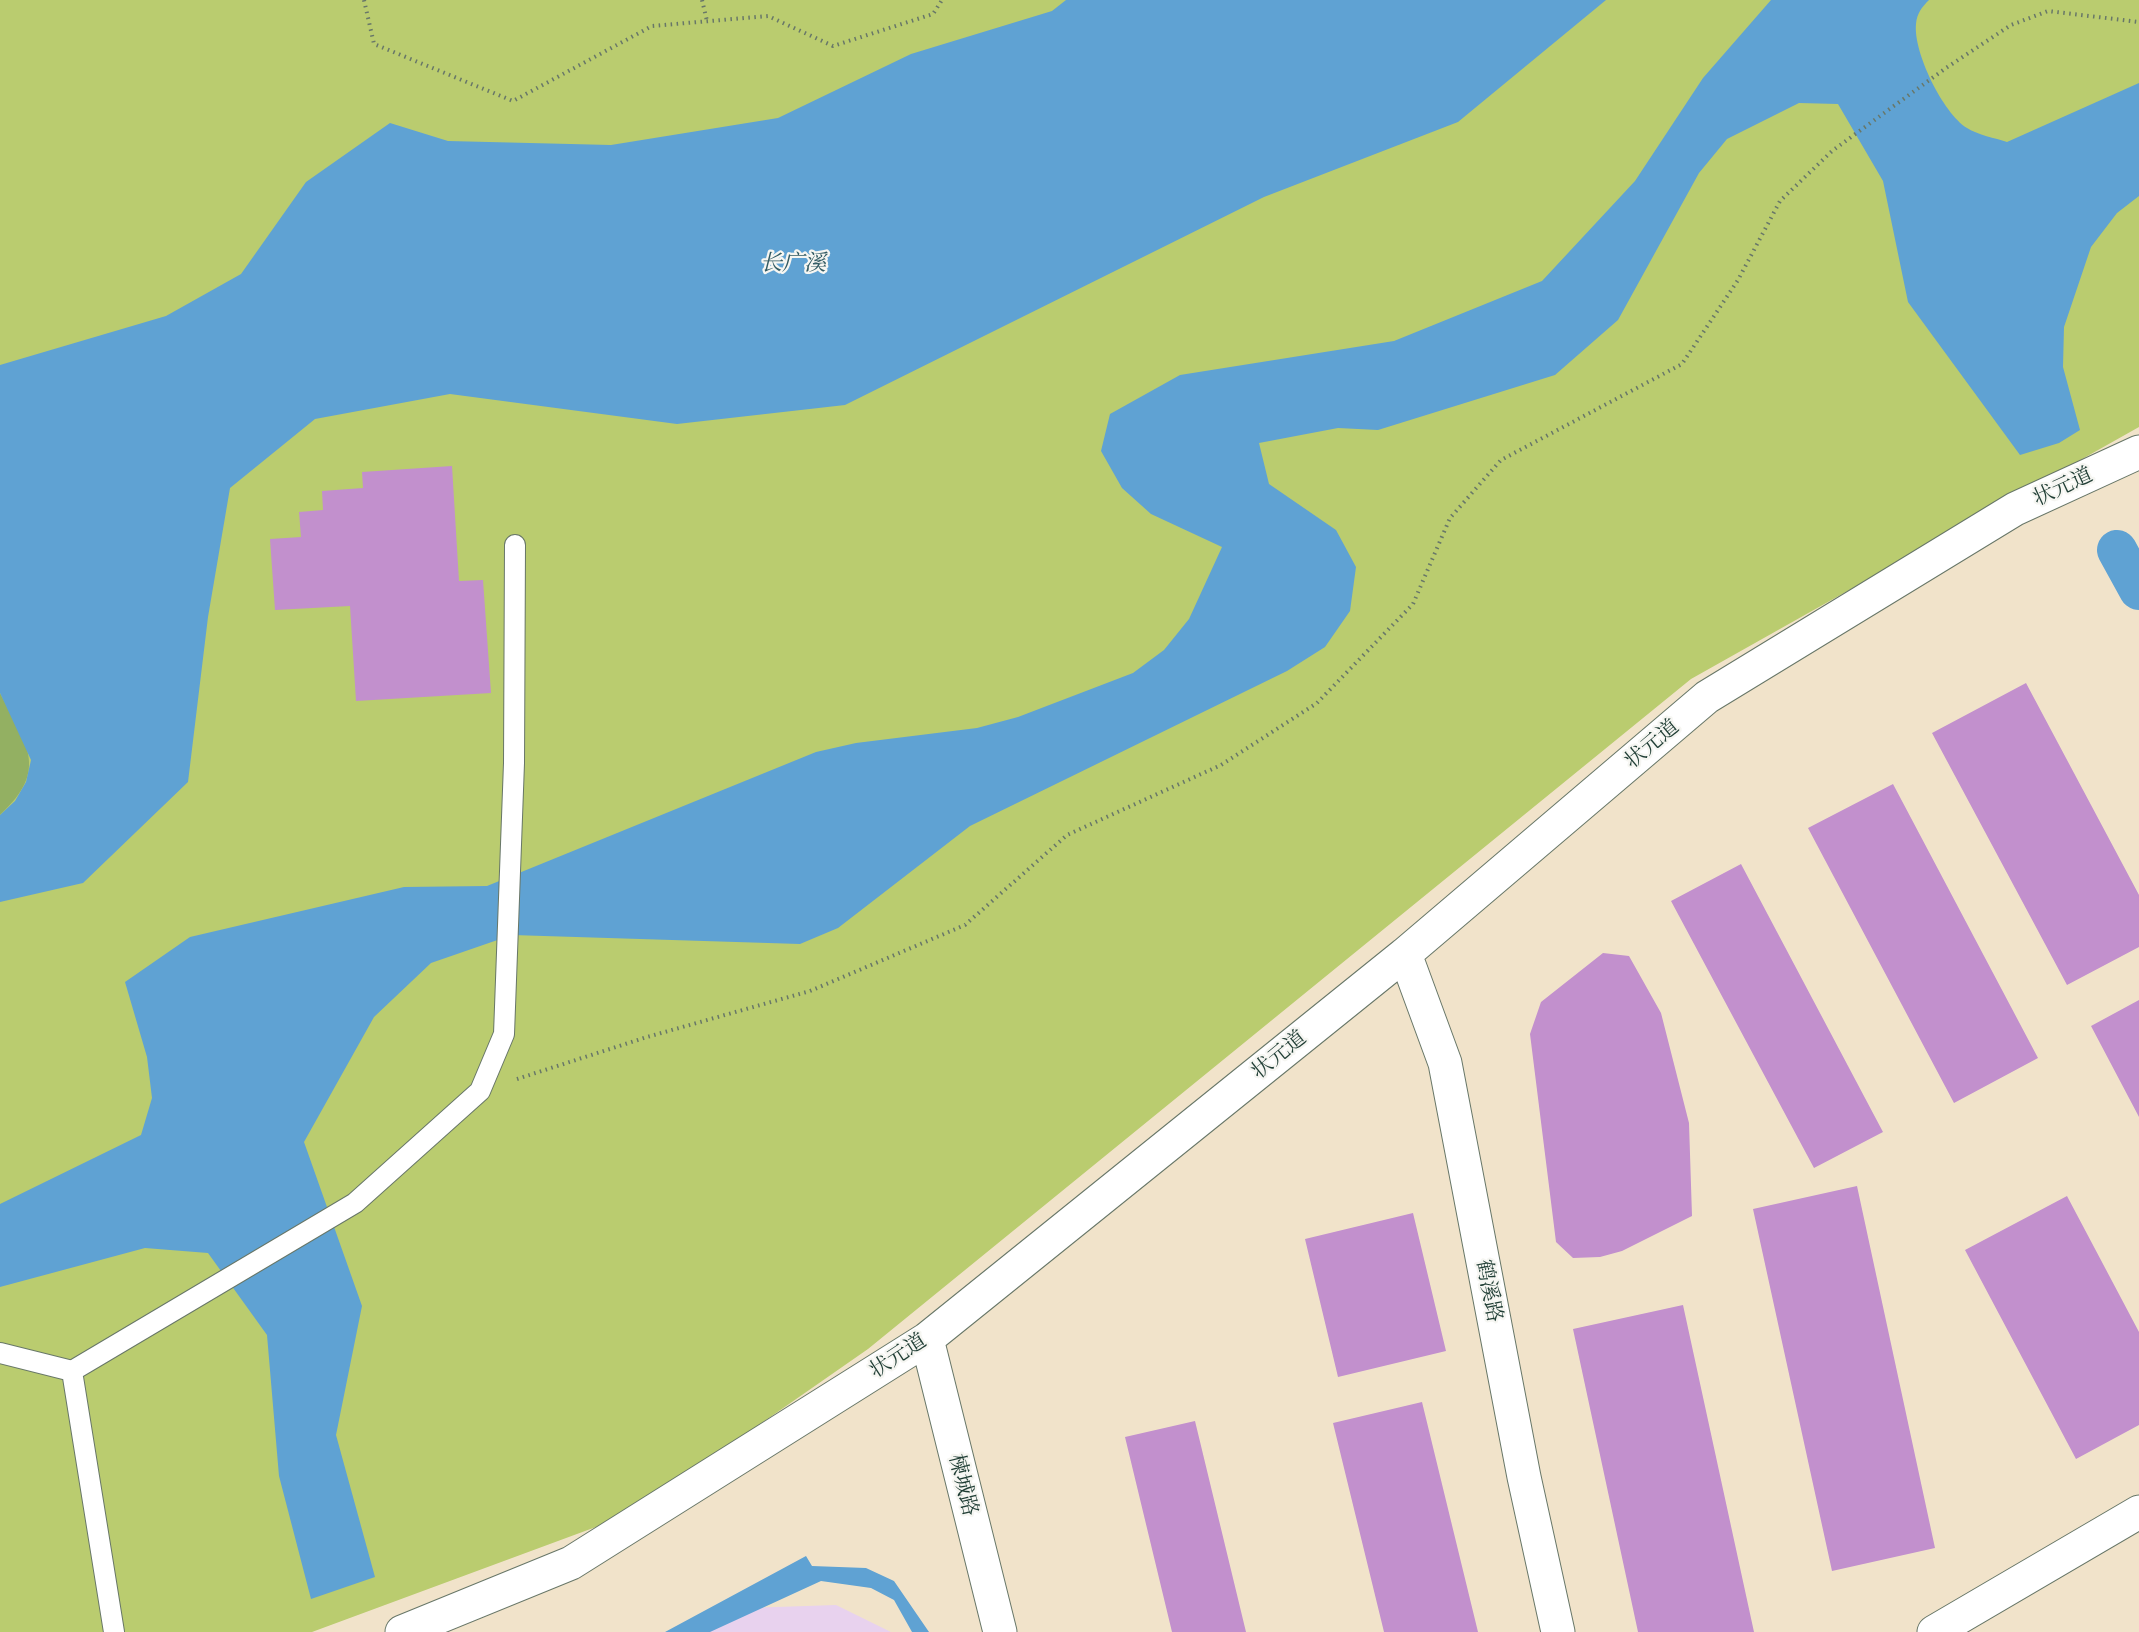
<!DOCTYPE html>
<meta charset="utf-8">
<style>
body{margin:0}
canvas{display:block;background:#f1e3ca}
</style>
<canvas width="2139" height="1632"></canvas>
<script>
const ctx = document.querySelector('canvas').getContext('2d');
ctx.lineJoin = 'round';
function fillPath(path, color) { ctx.fillStyle = color; ctx.fill(path, 'evenodd'); }
function strokePath(path, color, width, dash) { ctx.strokeStyle = color; ctx.lineWidth = width; ctx.lineCap = dash ? 'butt' : 'round'; ctx.setLineDash(dash || []); ctx.stroke(path); }
function drawText(font, color, halo, rows, align = 'center') {
  ctx.font = font + ' "Libre Caslon Text","Noto Serif SC",serif'; ctx.lineWidth = 4.5; ctx.setLineDash([]); ctx.textBaseline = 'middle'; ctx.strokeStyle = halo; ctx.fillStyle = color; for (const [text, x, y, turn = 0] of rows) {
    ctx.save(); ctx.translate(x, y); ctx.rotate((+turn || 0) * Math.PI / 180); ctx.textAlign = isNaN(turn) ? turn : align; if (halo) ctx.strokeText(text, 0, 0); ctx.fillText(text, 0, 0); ctx.restore();
  }
}
const built = new Path2D(`
 M 836,1605 L 891,1632 L 697,1632 L 746,1608 Z`);
const green = new Path2D(`
 M 0,0 L 2139,0 L 2139,427 L 1691,679 L 868,1349 L 631,1514 L 312,1632 L 0,1632 Z`);
const forest = new Path2D(`
 M 0,693 C 26,744 50,769 0,815 Z`);
const water = new Path2D(`
 M 1066,0 L 1606,0 L 1458,122 L 1264,197 L 845,405 L 677,424 L 450,394 L 315,419 L 230,488 L 208,617 L 188,782 L 83,883 L 0,902 L 0,815 L 15,801 L 26,782 L 31,760 L 0,693 L 0,365 L 166,316 L 241,274 L 306,182 L 390,123 L 448,141 L 611,145 L 778,118 L 911,54 L 1052,11 Z
 M 1771,0 L 1929,0 C 1922,7 1917,13 1916,24 C 1913,52 1943,113 1967,128 C 1978,135 1995,138 2007,142 L 2139,83 L 2139,196 L 2117,213 L 2091,247 L 2064,327 L 2063,367 L 2080,430 L 2059,443 L 2020,455 L 1908,302 L 1883,181 L 1838,104 L 1799,103 L 1727,139 L 1699,173 L 1618,320 L 1555,375 L 1378,430 L 1338,428 L 1259,443 L 1269,484 L 1336,530 L 1356,567 L 1350,611 L 1325,647 L 1287,671 L 970,826 L 838,928 L 800,944 L 512,935 L 431,963 L 374,1017 L 304,1142 L 362,1306 L 336,1435 L 375,1577 L 311,1599 L 279,1476 L 267,1335 L 208,1253 L 145,1248 L 0,1287 L 0,1204 L 141,1135 L 152,1098 L 147,1057 L 125,982 L 190,937 L 404,887 L 487,886 L 816,752 L 856,743 L 977,728 L 1018,717 L 1133,673 L 1164,650 L 1189,619 L 1222,547 L 1151,514 L 1122,488 L 1101,451 L 1110,414 L 1180,375 L 1394,341 L 1542,281 L 1635,181 L 1703,78 Z
 M 806,1556 L 812,1566 L 866,1568 L 894,1581 L 929,1632 L 912,1632 L 894,1600 L 871,1588 L 821,1581 L 710,1632 L 665,1632 Z`);
const canal = new Path2D(`
 M 2117,550 L 2139,590`);
const building = new Path2D(`
 M 452,466 L 459,581 L 483,580 L 491,693 L 356,701 L 350,606 L 275,610 L 270,539 L 301,537 L 299,512 L 323,510 L 322,491 L 363,488 L 362,472 Z
 M 2026,683 L 2139,895 L 2139,947 L 2067,985 L 1932,733 Z
 M 1893,784 L 2038,1058 L 1954,1103 L 1808,828 Z
 M 1741,864 L 1883,1132 L 1814,1168 L 1671,901 Z
 M 1603,953 L 1629,956 L 1661,1013 L 1689,1123 L 1692,1216 L 1622,1251 L 1600,1257 L 1573,1258 L 1556,1242 L 1530,1034 L 1541,1002 Z
 M 2139,1000 L 2139,1117 L 2091,1026 Z
 M 1857,1186 L 1935,1548 L 1832,1571 L 1753,1209 Z
 M 2067,1196 L 2139,1332 L 2139,1425 L 2076,1459 L 1965,1250 Z
 M 1413,1213 L 1446,1351 L 1338,1377 L 1305,1239 Z
 M 1683,1305 L 1754,1632 L 1638,1632 L 1573,1329 Z
 M 1422,1402 L 1478,1632 L 1384,1632 L 1333,1423 Z
 M 1195,1421 L 1246,1632 L 1172,1632 L 1125,1437 Z`);
const path = new Path2D(`
 M 364,0 L 374,44 L 513,101 L 652,26 L 768,16 L 833,46 L 933,14 L 942,0
 M 702,0 L 707,21
 M 517,1079 L 647,1037 L 810,991 L 965,925 L 1067,835 L 1221,765 L 1317,703 L 1413,604 L 1450,518 L 1501,460 L 1682,364 L 1738,280 L 1780,201 L 1832,151 L 1946,68 L 2011,25 L 2048,11 L 2139,22`);
const lane = new Path2D(`
 M 0,1353 L 72,1371 L 355,1203 L 480,1091 L 504,1034 L 514,763 L 515,545
 M 72,1371 L 114,1632`);
const street = new Path2D(`
 M 1405,954 L 1445,1063 L 1524,1477 L 1558,1632
 M 927,1339 L 1000,1632
 M 402,1632 L 571,1563 L 927,1339 L 1405,954 L 1707,697 L 2015,509 L 2139,452
 M 1934,1632 L 2139,1512`);
const streetNames = [
 ["状元道",2063,487,-25],
 ["状元道",1652,744,-40],
 ["状元道",1279,1055,-39],
 ["鹤溪路",1489,1291,79],
 ["状元道",898,1356,-33],
 ["楝城路",963,1485,76]
];
const waterNames = [
 ["长广溪",793,264]
];
fillPath(built, '#e8d2ee');
fillPath(green, '#bacc6f');
fillPath(forest, '#93b062');
fillPath(water, '#5fa2d3');
strokePath(canal, '#5fa2d3', 40);
fillPath(building, '#c290cd');
strokePath(lane, '#687768', 22);
strokePath(street, '#687768', 35);
strokePath(path, '#687768', 4, [1.5, 4.5]);
strokePath(lane, '#fff', 20);
strokePath(street, '#fff', 33);
drawText('21px', '#1f3d34', '#f6f6f2', streetNames);
drawText('italic 22px', '#325b64', '#f6f6f2', waterNames);
</script>
